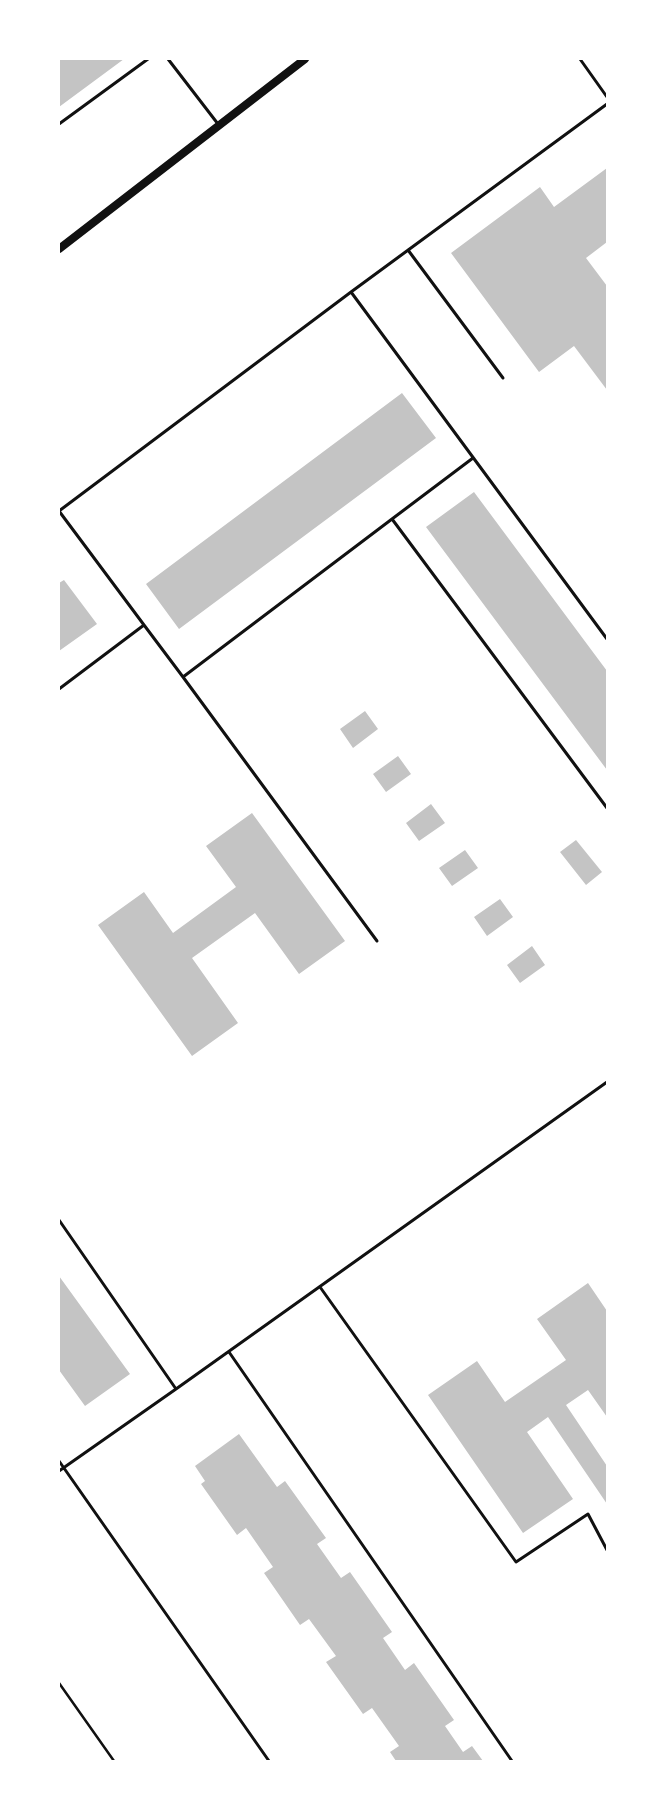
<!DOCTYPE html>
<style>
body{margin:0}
#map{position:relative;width:666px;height:1820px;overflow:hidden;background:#fff;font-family:"Noto Serif",serif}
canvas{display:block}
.frame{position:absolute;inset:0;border:60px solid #fff;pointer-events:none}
</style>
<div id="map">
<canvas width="666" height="1820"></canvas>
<div class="frame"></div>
</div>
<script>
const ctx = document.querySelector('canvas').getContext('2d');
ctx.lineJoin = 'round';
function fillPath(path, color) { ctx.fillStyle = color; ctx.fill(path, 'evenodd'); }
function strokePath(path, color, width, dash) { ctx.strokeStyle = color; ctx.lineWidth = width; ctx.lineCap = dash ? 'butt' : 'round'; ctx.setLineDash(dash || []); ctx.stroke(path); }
const building = new Path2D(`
 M 59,59 L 124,59 L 59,107 Z
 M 607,168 L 607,242 L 586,258 L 607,286 L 607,390 L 574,346 L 539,372 L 451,253 L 540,187 L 554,207 Z
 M 402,393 L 436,438 L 179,629 L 146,584 Z
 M 474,492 L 607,671 L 607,770 L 426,527 Z
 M 64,580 L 97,624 L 59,651 L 59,583 Z
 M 365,711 L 378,729 L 353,748 L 340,729 Z
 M 398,756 L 411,774 L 386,792 L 373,774 Z
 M 431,804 L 445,823 L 419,841 L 406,823 Z
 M 252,813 L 345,941 L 299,974 L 255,913 L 192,958 L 238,1023 L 192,1056 L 98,925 L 144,892 L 173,933 L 236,887 L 206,846 Z
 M 576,840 L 602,872 L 586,885 L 560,852 Z
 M 465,850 L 478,868 L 452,886 L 439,868 Z
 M 500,899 L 513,917 L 487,936 L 474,917 Z
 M 532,946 L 545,965 L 520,983 L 507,965 Z
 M 59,1276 L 130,1374 L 85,1406 L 59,1370 Z
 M 588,1283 L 607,1311 L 607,1417 L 588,1390 L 566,1405 L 607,1466 L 607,1504 L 548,1417 L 527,1432 L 573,1499 L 523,1533 L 428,1395 L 477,1361 L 505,1402 L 566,1360 L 537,1319 Z
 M 239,1434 L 277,1487 L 285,1481 L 326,1538 L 317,1544 L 341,1578 L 350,1572 L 392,1632 L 383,1638 L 405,1670 L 414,1663 L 454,1720 L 445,1726 L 463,1752 L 472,1746 L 483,1761 L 396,1761 L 390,1752 L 399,1746 L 372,1708 L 363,1714 L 326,1662 L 336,1656 L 309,1619 L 300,1625 L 264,1573 L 273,1567 L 246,1528 L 237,1535 L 201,1484 L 205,1481 L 195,1466 Z`);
const path = new Path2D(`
 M 59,1683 L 114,1761`);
const service = new Path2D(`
 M 168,59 L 218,124
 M 580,59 L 607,97
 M 59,124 L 148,59
 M 408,250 L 503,378
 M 351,292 L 607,639
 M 59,511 L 351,292 L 607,104
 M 59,511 L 144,625 L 59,689
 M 392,519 L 473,458
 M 144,625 L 183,677 L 392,519 L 607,808
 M 183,677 L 377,941
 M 59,1220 L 176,1389 L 59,1471
 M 320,1287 L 516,1562 L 588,1514 L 607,1550
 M 229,1352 L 512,1761
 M 176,1389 L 607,1082
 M 59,1461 L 269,1761`);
const secondary = new Path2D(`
 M 59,249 L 305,59`);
fillPath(building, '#c4c4c4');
strokePath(path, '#111', 2.5);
strokePath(service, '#111', 3);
strokePath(secondary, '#111', 8);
</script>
